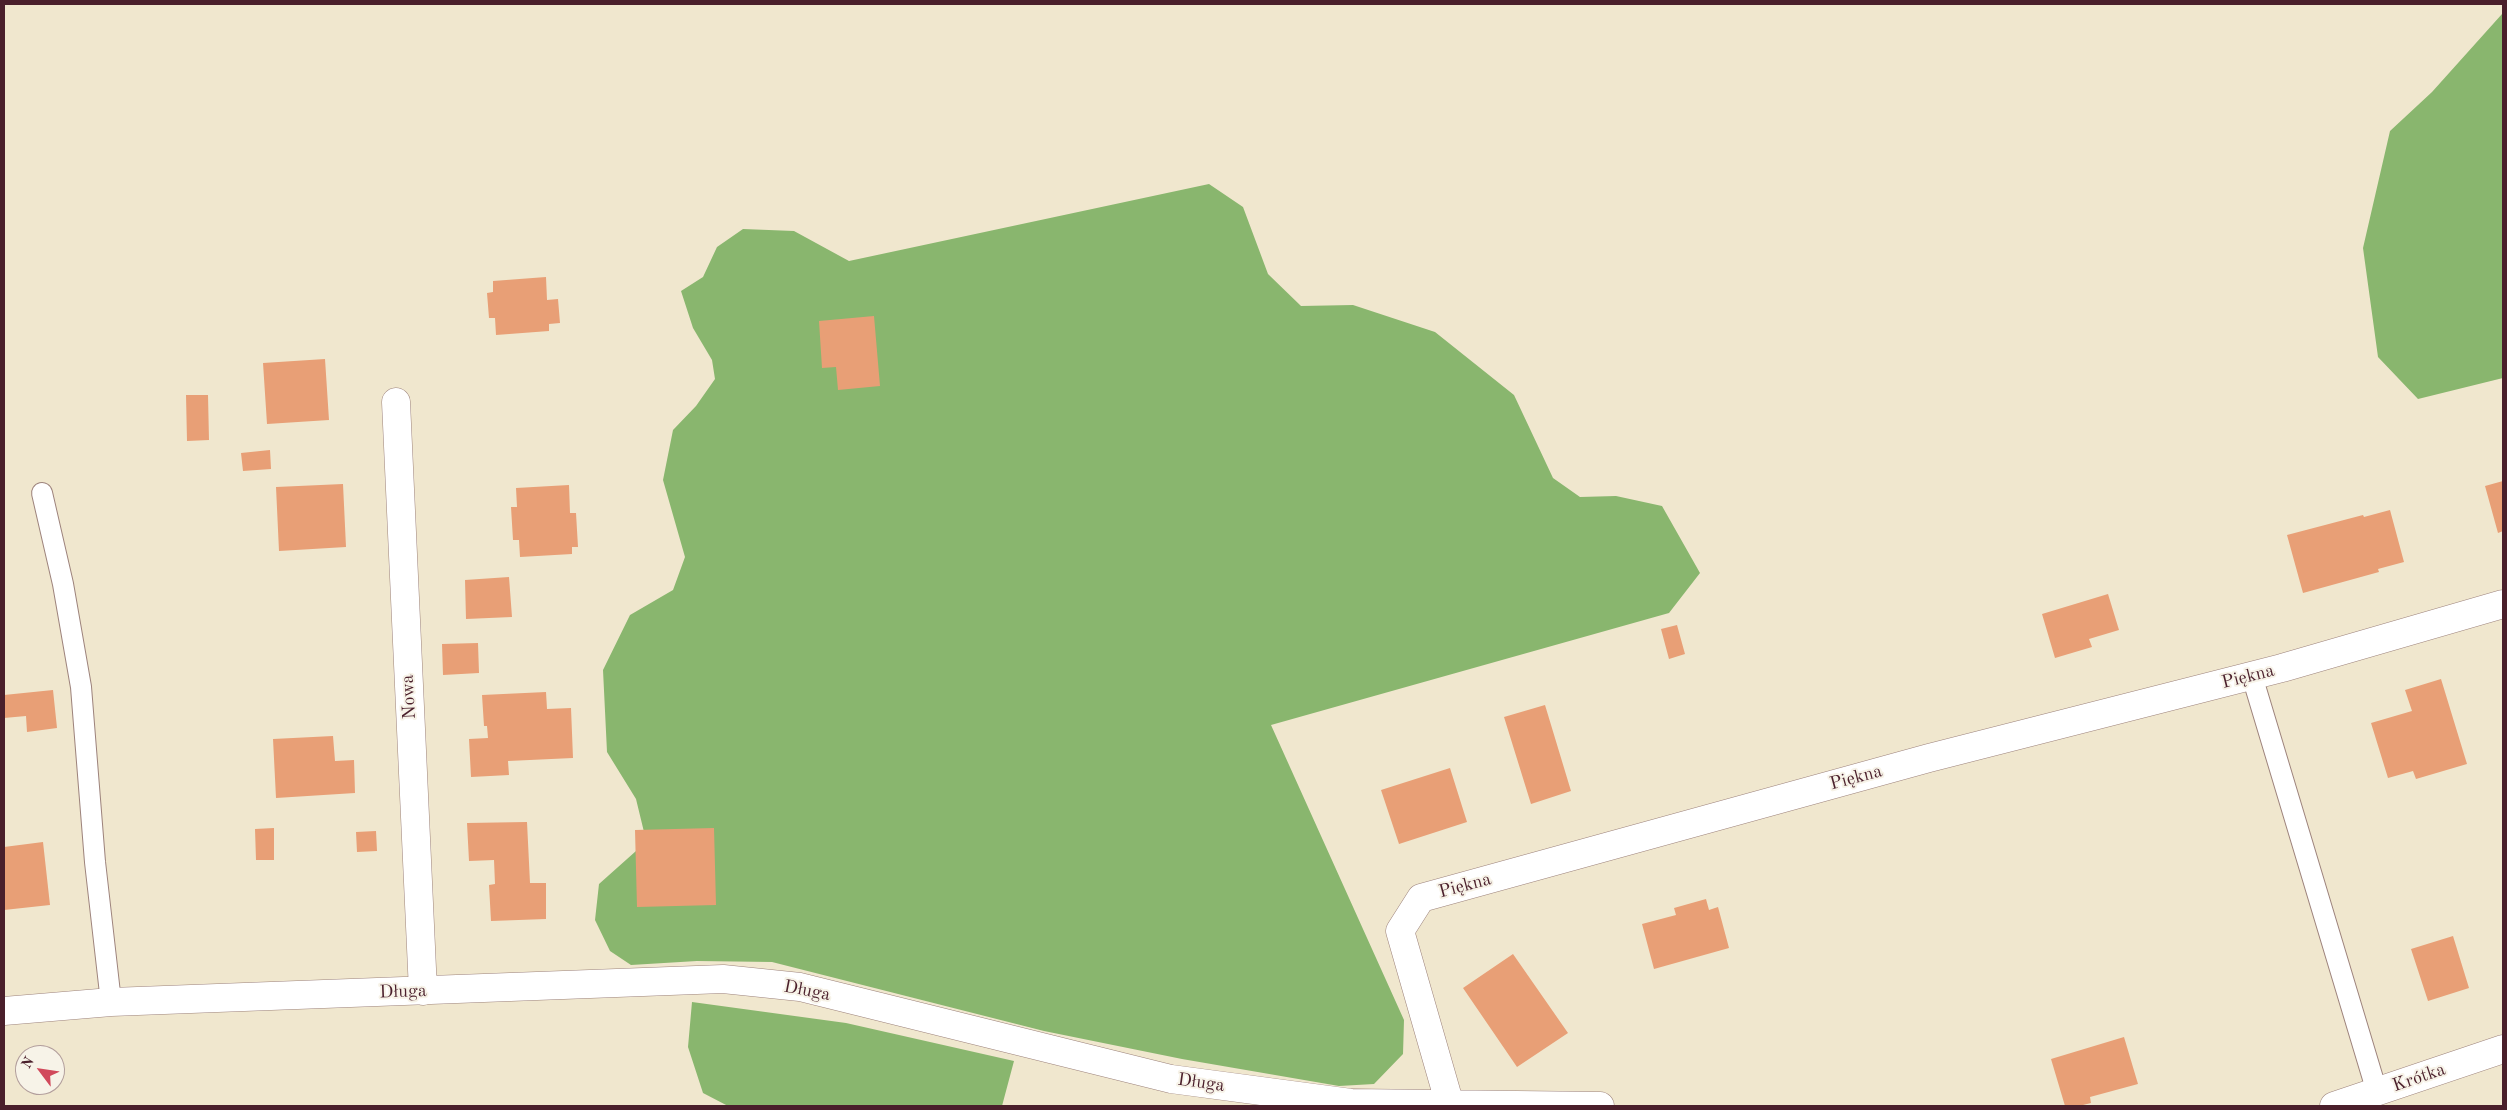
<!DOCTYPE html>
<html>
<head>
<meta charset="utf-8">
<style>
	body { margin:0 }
	#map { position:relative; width:2507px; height:1110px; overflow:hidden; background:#f0e7ce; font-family:"Old Standard TT",serif }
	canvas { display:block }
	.frame { position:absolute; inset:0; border:5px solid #4a1f2b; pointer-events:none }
	.north { position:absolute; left:15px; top:1045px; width:50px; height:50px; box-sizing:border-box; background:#f7f3e8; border:1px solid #b29e9c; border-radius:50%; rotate:301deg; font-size:14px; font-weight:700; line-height:20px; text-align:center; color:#4a1f2b }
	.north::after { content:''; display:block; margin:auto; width:18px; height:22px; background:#d1495b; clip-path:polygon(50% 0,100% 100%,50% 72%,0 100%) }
</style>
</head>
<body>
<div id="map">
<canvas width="2507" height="1110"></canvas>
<div class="frame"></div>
<div class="north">N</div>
</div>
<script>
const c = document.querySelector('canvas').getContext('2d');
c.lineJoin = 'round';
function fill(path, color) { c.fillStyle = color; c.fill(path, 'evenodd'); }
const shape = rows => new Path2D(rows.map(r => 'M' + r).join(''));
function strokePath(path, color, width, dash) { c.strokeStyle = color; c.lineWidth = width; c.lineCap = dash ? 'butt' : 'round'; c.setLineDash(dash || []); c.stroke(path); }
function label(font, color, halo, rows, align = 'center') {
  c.font = font + ' "Old Standard TT",serif'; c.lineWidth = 4; c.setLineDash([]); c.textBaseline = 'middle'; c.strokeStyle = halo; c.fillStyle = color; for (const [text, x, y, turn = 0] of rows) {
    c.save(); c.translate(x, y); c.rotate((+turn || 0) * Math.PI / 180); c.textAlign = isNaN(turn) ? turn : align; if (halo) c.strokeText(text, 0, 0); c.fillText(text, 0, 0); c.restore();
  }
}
fill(shape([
	[2502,14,2503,378,2418,399,2378,357,2363,248,2390,131,2432,92],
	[1209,184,1243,207,1268,274,1301,306,1353,305,1435,332,1514,395,1553,478,1580,497,1616,496,1662,506,1700,573,1669,613,1271,725,1404,1020,1403,1054,1374,1084,1339,1086,1182,1059,1044,1031,772,962,697,961,631,965,610,951,595,920,599,884,636,851,644,832,636,799,607,752,603,670,630,615,673,590,685,557,663,480,673,430,696,406,715,379,712,360,693,328,681,291,703,277,717,247,743,229,794,231,849,261],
	[692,1002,846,1023,1014,1061,1002,1106,728,1106,703,1093,688,1047]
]), '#89b66e');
fill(shape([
	[546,277,547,300,558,299,560,323,549,324,549,331,496,335,495,318,489,318,487,293,493,292,493,281],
	[874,316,880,386,838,390,836,367,822,368,819,321],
	[325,359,329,420,267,424,263,363],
	[186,395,208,395,209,440,187,441],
	[270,450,271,469,243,471,241,453],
	[2503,481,2503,531,2498,533,2485,486],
	[343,484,346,547,279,551,276,487],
	[569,485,570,513,576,513,578,547,572,547,572,554,520,557,519,540,513,540,511,507,517,507,516,488],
	[2390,510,2404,562,2378,569,2379,572,2303,593,2287,535,2363,515,2364,517],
	[509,577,512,617,466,619,465,580],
	[2108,594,2119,630,2089,639,2092,647,2055,658,2042,614],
	[1677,625,1685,654,1669,659,1661,629],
	[478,643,479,673,443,675,442,644],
	[2441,679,2467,764,2416,779,2413,771,2388,778,2371,723,2412,711,2405,690],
	[53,690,57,728,27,732,26,716,4,718,4,695],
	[546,692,547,709,571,708,573,758,508,761,509,775,471,777,469,739,488,738,487,726,484,726,482,695],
	[1545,705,1571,791,1531,804,1504,717],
	[333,736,335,761,354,760,355,793,276,798,273,739],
	[1450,768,1467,822,1399,844,1381,790],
	[527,822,530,883,546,883,546,919,491,921,489,885,495,884,494,860,469,861,467,823],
	[274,828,274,860,256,860,255,829],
	[714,828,716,905,637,907,635,830],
	[376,831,377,851,357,852,356,832],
	[43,842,50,905,4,910,4,847],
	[1706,899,1709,910,1718,907,1729,948,1654,969,1642,924,1676,915,1674,908],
	[2453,936,2469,988,2428,1001,2411,949],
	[1513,954,1568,1033,1517,1067,1463,988],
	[2124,1037,2138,1084,2090,1097,2091,1103,2079,1106,2065,1106,2051,1059]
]), '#e89f76');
const service = shape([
	[42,493,63,584,81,687,95,862,111,1002],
	[2252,676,2377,1092]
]);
const minor = shape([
	[396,402,423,991],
	[4,1011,111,1002,723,979,800,987,1171,1079,1351,1103,1600,1106],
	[1450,1105,1400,931,1421,898,1929,758,2282,668,2503,604],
	[2334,1106,2503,1049]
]);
strokePath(service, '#9d837c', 22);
strokePath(minor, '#9d837c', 29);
strokePath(service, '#fff', 20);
strokePath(minor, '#fff', 28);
label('18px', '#4a1f2b', '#f7f3e8', [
	["Piękna",2248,677,-14],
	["Nowa",409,697,-93],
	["Piękna",1856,778,-15],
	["Piękna",1465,886,-15],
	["Długa",807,991,11],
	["Długa",403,992,-2],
	["Krótka",2419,1078,-19],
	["Długa",1201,1083,8]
]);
</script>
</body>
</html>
